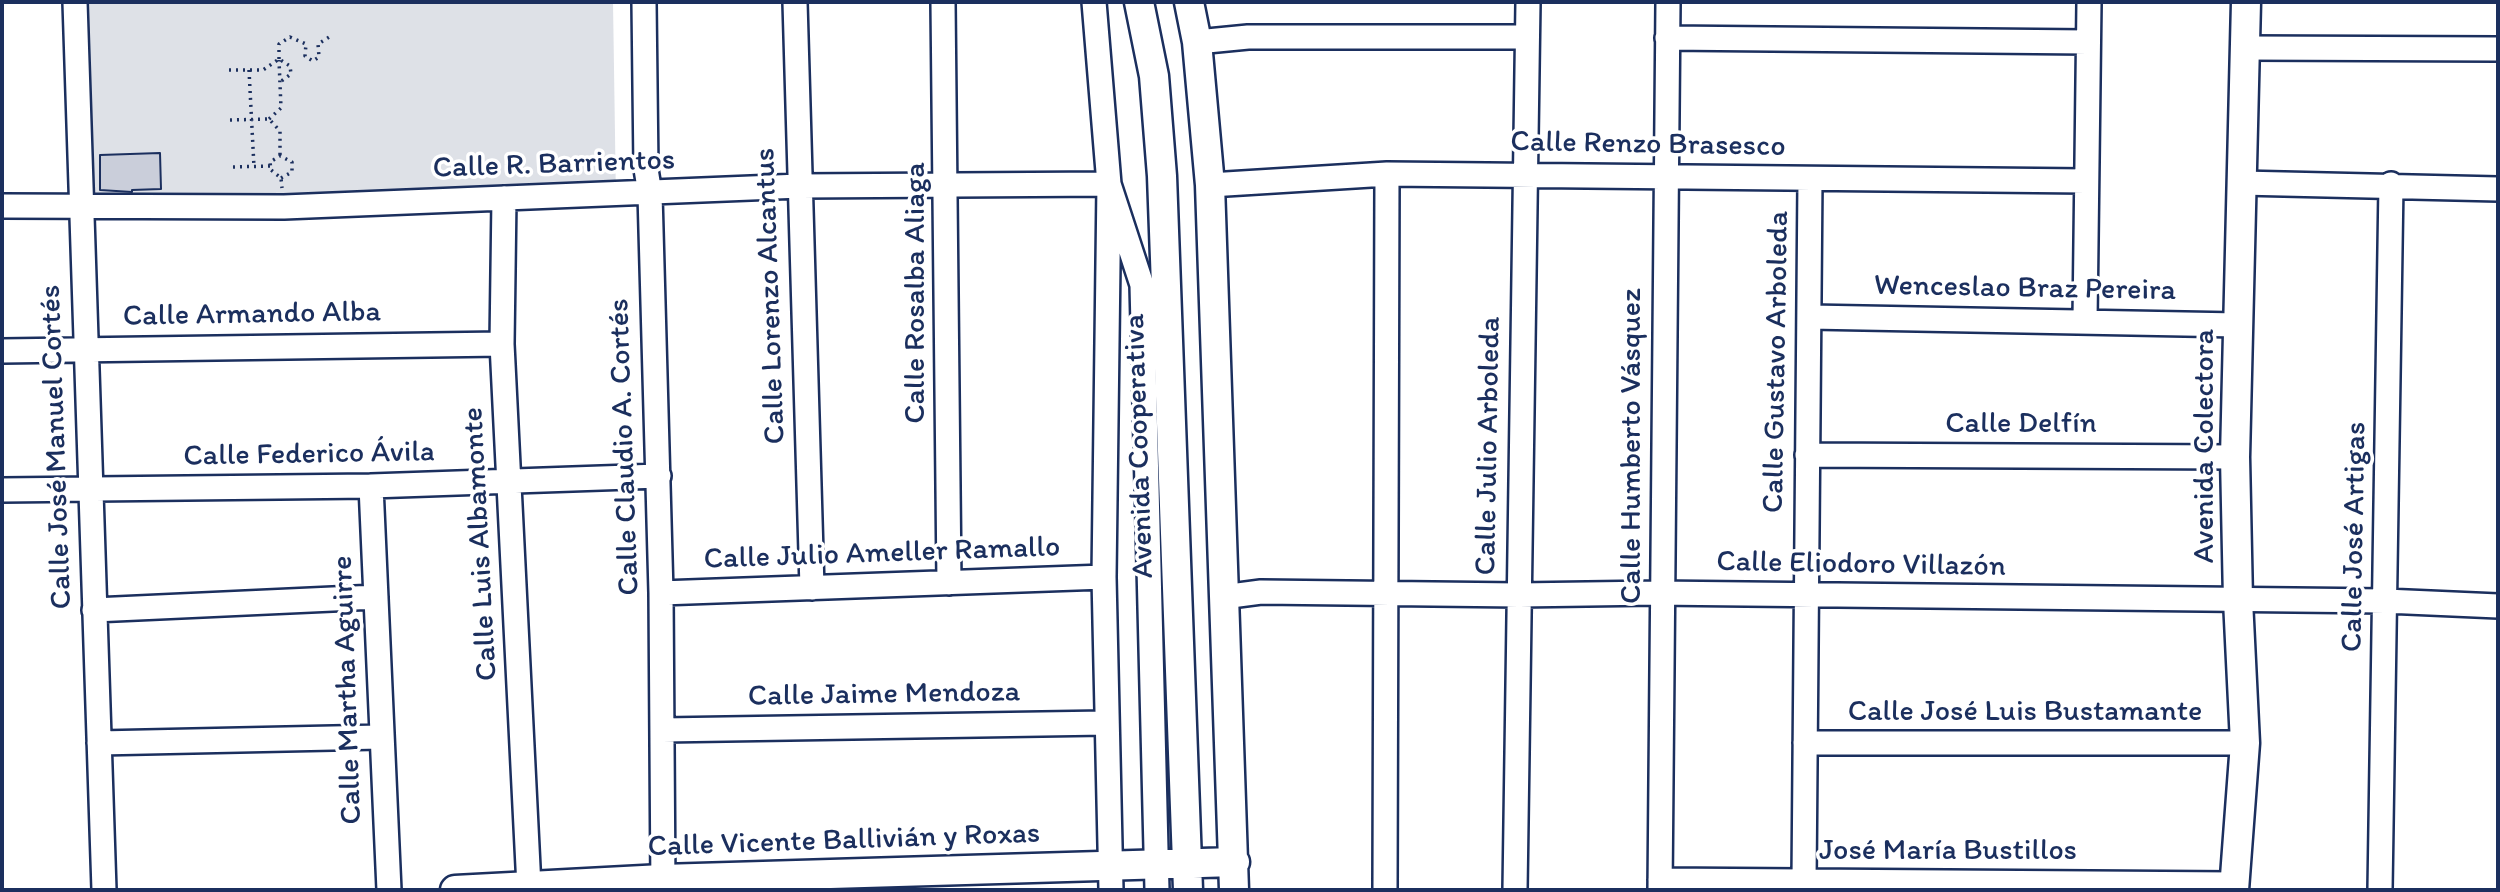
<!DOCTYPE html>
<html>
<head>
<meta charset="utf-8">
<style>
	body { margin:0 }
	#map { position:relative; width:2500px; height:892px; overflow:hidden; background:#fff; font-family:Itim,sans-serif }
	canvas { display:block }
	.frame { position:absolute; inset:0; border:4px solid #1b2f5e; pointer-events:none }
</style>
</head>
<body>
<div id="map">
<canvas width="2500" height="892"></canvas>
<div class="frame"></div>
</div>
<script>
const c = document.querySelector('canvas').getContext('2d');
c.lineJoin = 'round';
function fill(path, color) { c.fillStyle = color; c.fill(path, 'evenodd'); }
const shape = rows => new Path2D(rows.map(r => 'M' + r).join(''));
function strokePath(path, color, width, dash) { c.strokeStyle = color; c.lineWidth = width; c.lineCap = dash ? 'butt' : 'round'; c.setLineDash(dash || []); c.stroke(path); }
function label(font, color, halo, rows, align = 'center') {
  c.font = font + ' Itim,sans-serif'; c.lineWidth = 7; c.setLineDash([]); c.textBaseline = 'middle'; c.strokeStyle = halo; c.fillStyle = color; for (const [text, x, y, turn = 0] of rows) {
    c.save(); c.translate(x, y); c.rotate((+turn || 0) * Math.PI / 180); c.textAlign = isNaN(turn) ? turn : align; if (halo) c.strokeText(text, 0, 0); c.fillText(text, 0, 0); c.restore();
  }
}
fill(shape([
	[73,2,613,2,616,201,81,218]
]), '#dee1e7');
const building = shape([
	[160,153,161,189,132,190,132,192,100,190,100,155,160,153]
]);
fill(building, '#caceda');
strokePath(building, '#1b2f5e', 2);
const minor = shape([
	[75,2,104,890],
	[644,2,646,169,650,194,661,593,663,890],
	[795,2,812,588],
	[943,2,949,583],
	[1094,2,1109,184,1104,577,1111,890],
	[1667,38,2088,42],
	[1197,42,1248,37,1526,37],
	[2246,48,2498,49],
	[2241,183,2498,189],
	[1210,185,1387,174,2086,181],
	[504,198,502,344,529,887],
	[2,206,284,207,800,186,1109,184,1142,285,1157,890],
	[1810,317,2238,325],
	[2085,320,2089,2],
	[2,351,502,344],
	[1807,455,2235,457],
	[371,486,389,890],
	[2,490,371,486,659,476],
	[661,593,1104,577],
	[1223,597,1261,592,1519,595,1655,593,2385,601,2498,606],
	[94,610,376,597],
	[663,730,1105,723],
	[99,743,380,737],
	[1805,743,2245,743],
	[1660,880,2234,884],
	[1804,881,1810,179],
	[1385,890,1387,174],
	[1515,890,1528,2],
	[1660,890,1668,2],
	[2380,890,2391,184]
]);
const tertiary = shape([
	[1139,2,1154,76,1162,176,1188,890],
	[1189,2,1197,42,1210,185,1234,890],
	[455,890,662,879,1235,862],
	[2234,890,2245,743,2238,600,2235,457,2246,2]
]);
strokePath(minor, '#1b2f5e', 28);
strokePath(tertiary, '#1b2f5e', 33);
strokePath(shape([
	[279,59,279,44,290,37,306,44,305,56,313,61,319,57,318,44,331,36],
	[229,70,263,70,279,59,290,66,291,74,280,82],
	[249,70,254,167],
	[269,119,281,108,279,60],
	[230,120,269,119,280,131,280,156],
	[233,167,270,166],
	[281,178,292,172,292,162,280,156,270,162,271,170,281,178,282,188]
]), '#1b2f5e', 3.5, [2, 5]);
strokePath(minor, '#fff', 23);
strokePath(tertiary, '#fff', 28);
label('30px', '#1b2f5e', '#fff', [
	["Calle Renzo Brasesco",1648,145,1],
	["Calle R. Barrientos",554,165,-2],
	["Wenceslao Braz Pereira",2025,289,1],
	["Calle Rosalba Aliaga",916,293,-90],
	["Calle Lorenzo Alcantus",771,296,-92],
	["Calle Armando Alba",252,315,-1],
	["Calle Gustavo Arboleda",1777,362,-89],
	["Calle Delfín",2021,424],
	["Avenida Cooperativa",1140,446,-92],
	["Calle Julio Arboleda",1489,446,-89],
	["Calle Humberto Vásquez",1632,446,-90],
	["Avenida Colectora",2205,446,-90],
	["Calle José Manuel Cortés",57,447,-92],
	["Calle Claudio A. Cortés",625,447,-92],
	["Calle Federico Ávila",309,455,-1],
	["Calle José Artigas",2355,537,-89],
	["Calle Luis Albamonte",481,544,-93],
	["Calle Julio Ameller Ramallo",882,554,-2],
	["Calle Eliodoro Villazón",1861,565,1],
	["Calle Martha Aguirre",348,690,-92],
	["Calle Jaime Mendoza",884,695,-1],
	["Calle José Luis Bustamante",2025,712],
	["Calle Vicente Ballivián y Roxas",844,841,-2],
	["José María Bustillos",1948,851]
]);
</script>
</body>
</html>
